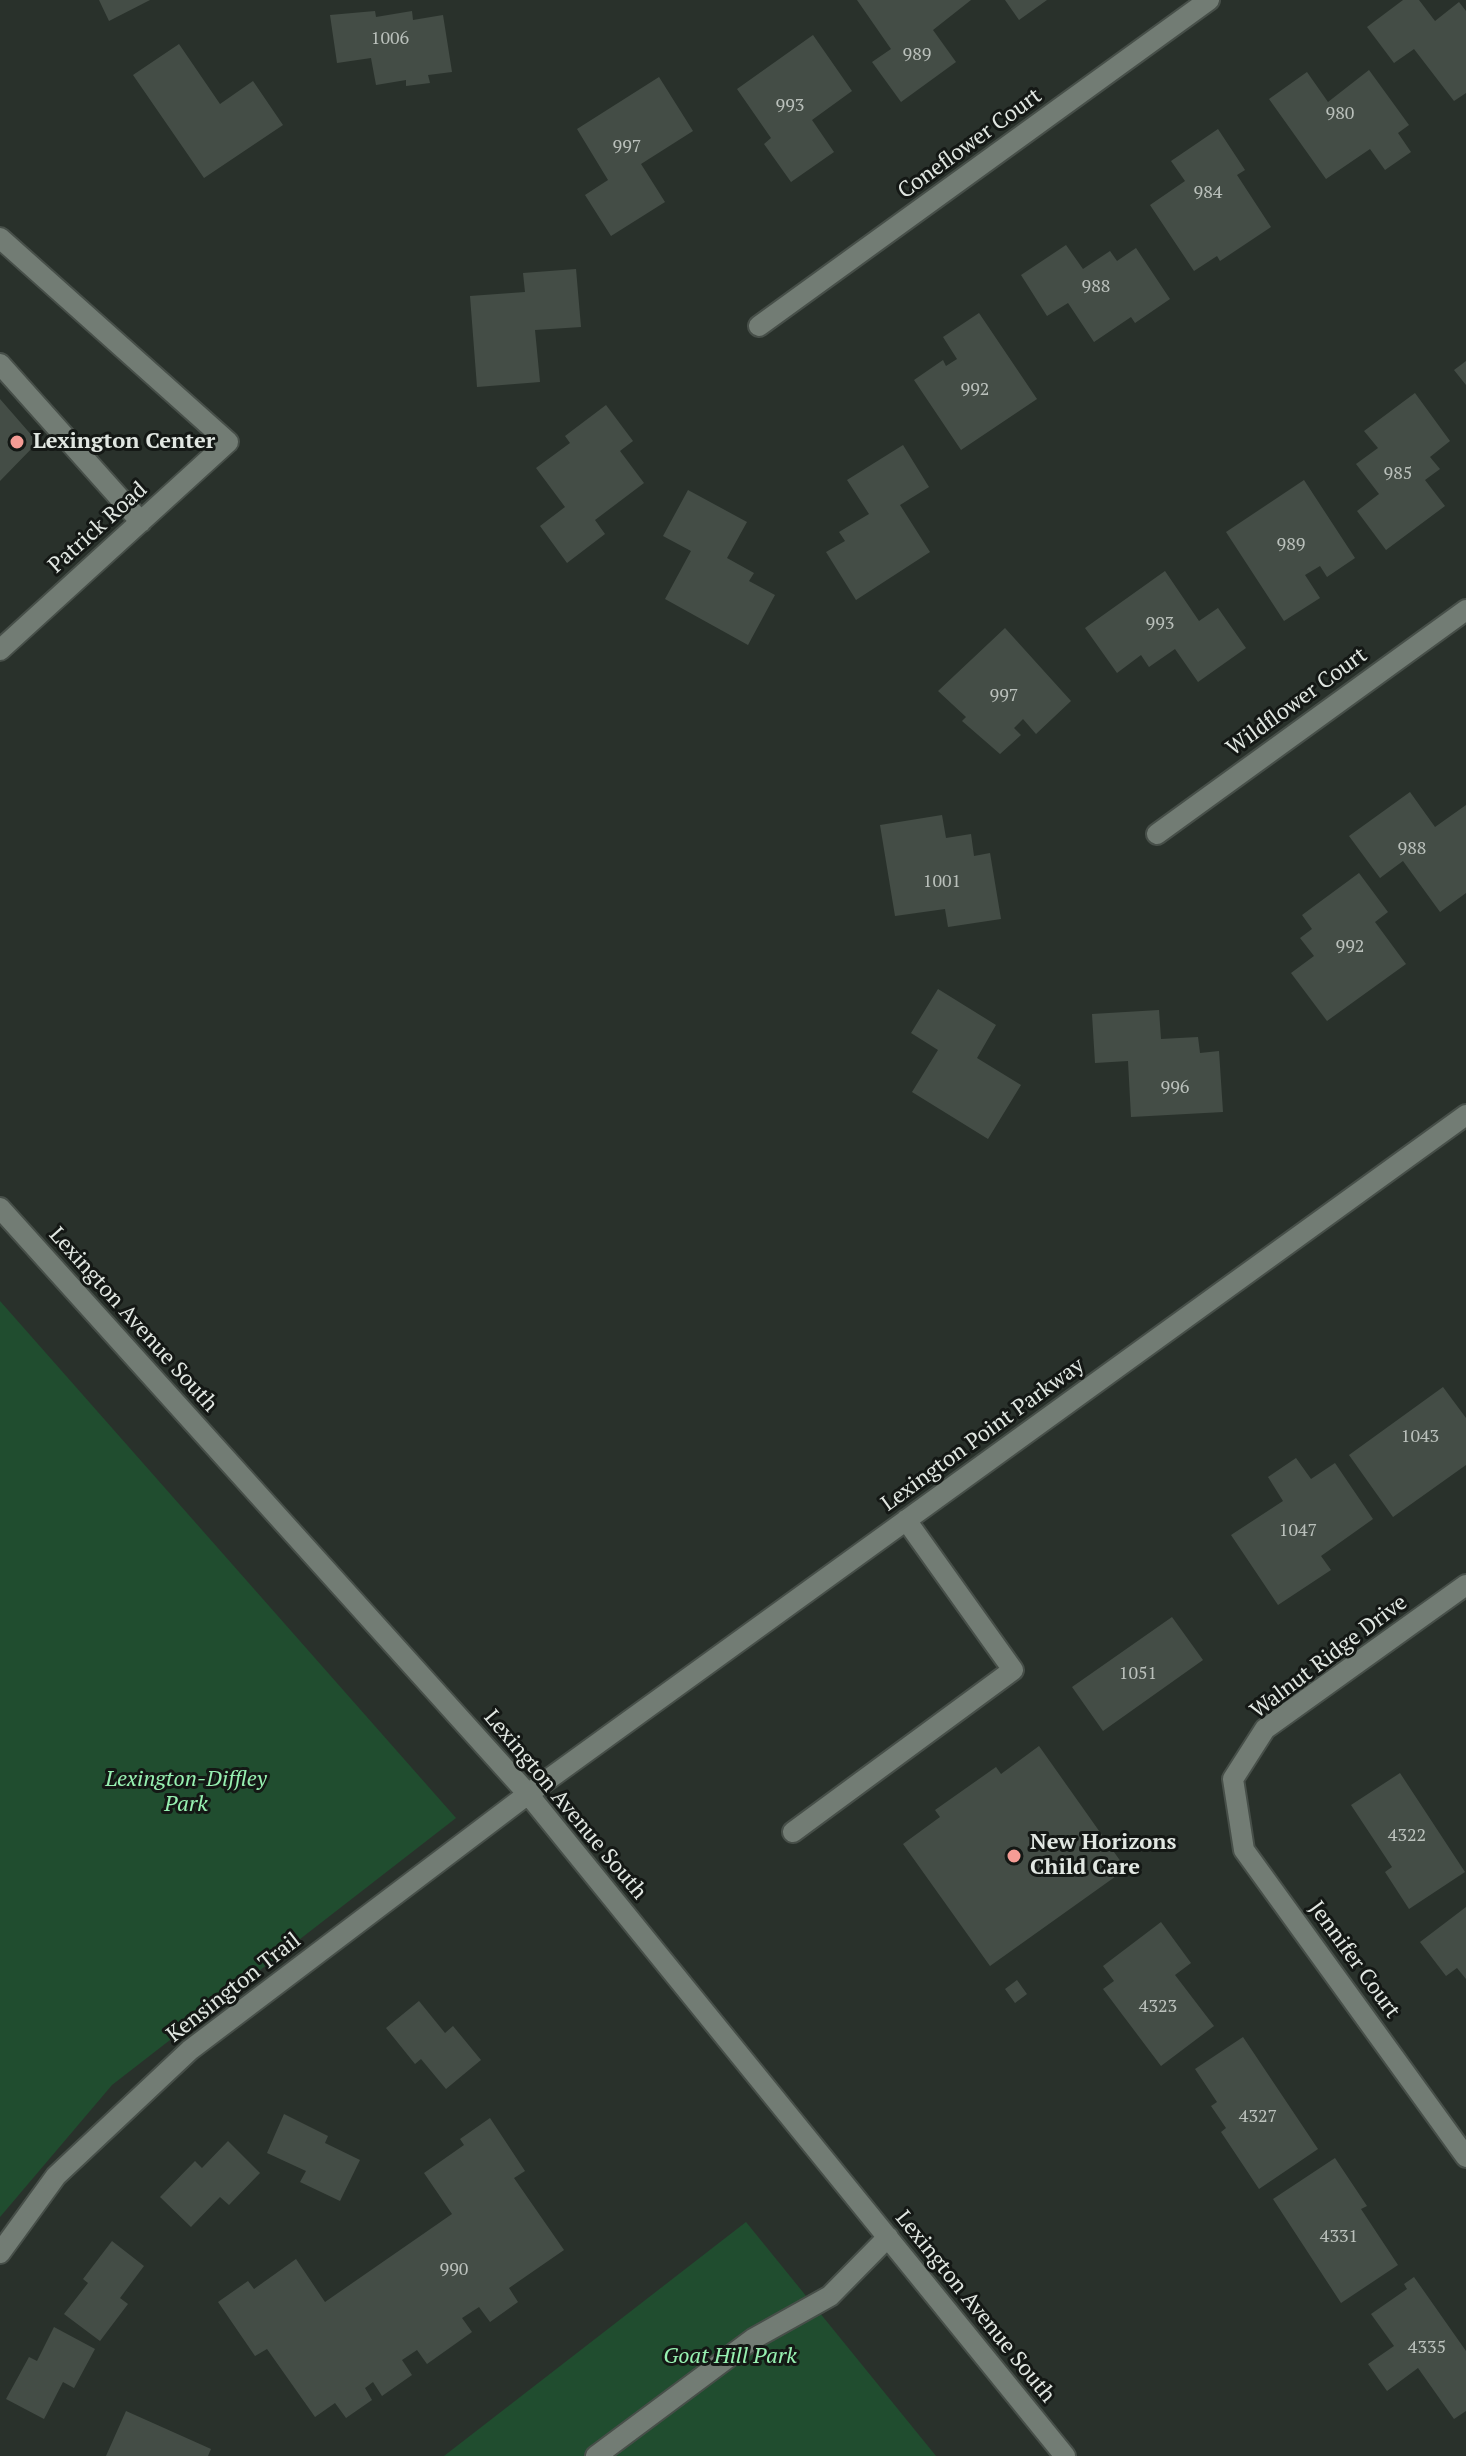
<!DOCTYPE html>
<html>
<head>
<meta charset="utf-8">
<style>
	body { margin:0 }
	canvas { display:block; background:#29312b }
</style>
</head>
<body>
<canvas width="1466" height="2456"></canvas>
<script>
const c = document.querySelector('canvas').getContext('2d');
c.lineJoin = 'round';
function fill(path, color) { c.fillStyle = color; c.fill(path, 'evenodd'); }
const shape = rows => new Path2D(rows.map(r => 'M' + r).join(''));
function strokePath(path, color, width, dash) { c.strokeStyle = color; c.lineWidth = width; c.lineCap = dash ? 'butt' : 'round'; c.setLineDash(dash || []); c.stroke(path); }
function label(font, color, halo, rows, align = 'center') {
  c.font = font + ' "PT Serif",serif'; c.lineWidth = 6; c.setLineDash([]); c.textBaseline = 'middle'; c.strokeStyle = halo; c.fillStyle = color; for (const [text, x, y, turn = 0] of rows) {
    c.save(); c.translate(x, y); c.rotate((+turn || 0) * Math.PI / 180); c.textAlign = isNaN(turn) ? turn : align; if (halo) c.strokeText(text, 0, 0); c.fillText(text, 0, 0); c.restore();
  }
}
fill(shape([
	[0,1301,456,1818,112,2085,0,2217],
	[746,2222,936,2456,444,2456]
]), '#204d2f');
fill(shape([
	[99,0,150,0,109,21],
	[857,0,971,0,933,30,956,62,901,102,872,62,891,49],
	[1005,0,1047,0,1019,20],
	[1403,0,1419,0,1435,21,1459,2,1466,11,1466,93,1454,101,1414,49,1394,63,1367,27],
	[375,11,376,17,412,11,413,20,443,15,452,72,428,75,430,83,406,86,406,80,376,85,371,58,337,63,330,15],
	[813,35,852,91,812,120,834,152,791,182,764,144,771,138,737,89],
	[179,44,220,104,253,81,283,125,204,178,133,75],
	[1369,70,1409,125,1398,133,1411,152,1385,170,1370,149,1326,179,1269,99,1307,72,1328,102],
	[659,77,693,131,641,164,665,202,611,236,585,195,608,180,577,129],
	[1218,129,1245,170,1237,175,1271,227,1220,261,1217,256,1194,271,1150,205,1185,181,1171,161],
	[1066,245,1083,269,1110,251,1117,261,1136,248,1170,299,1135,323,1131,317,1094,342,1068,303,1047,316,1021,275],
	[576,269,581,327,535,330,540,382,477,387,470,296,525,292,523,273],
	[979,313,1037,399,961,450,914,380,943,360,946,366,957,359,943,337],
	[1466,361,1466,385,1454,370],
	[1415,393,1450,441,1430,457,1440,469,1425,480,1445,506,1386,550,1357,511,1379,494,1356,464,1378,448,1364,431],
	[0,399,34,438,35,445,0,481],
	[606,405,633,441,620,451,644,483,595,520,605,534,567,563,540,526,565,507,536,468,570,443,565,436],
	[903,445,929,487,900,505,930,552,856,600,826,552,845,541,839,532,869,514,847,480],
	[1304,480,1355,558,1327,577,1320,566,1305,575,1320,598,1284,621,1226,532],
	[688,490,747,522,727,558,754,573,749,581,775,595,748,645,665,599,691,551,663,536],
	[1165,571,1199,621,1218,608,1246,648,1198,682,1175,649,1149,667,1141,655,1117,673,1085,628],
	[1005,628,1071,701,1036,734,1023,719,1014,728,1021,735,1000,754,962,721,966,717,938,691],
	[1410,792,1435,827,1466,805,1466,893,1440,912,1403,861,1380,878,1349,836],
	[942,815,946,838,971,834,974,856,990,853,1001,919,948,927,945,909,895,916,880,825],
	[1359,873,1388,912,1375,922,1406,964,1327,1021,1291,973,1314,956,1300,938,1312,929,1302,915],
	[938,989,996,1025,977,1058,1021,1085,988,1139,912,1092,938,1050,911,1033],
	[1159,1010,1161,1039,1198,1037,1200,1053,1219,1051,1223,1112,1131,1117,1128,1061,1095,1063,1092,1014],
	[1443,1387,1466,1418,1466,1465,1393,1517,1349,1455],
	[1296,1458,1311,1479,1335,1463,1373,1519,1321,1556,1331,1570,1278,1605,1231,1535,1283,1501,1268,1477],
	[1172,1617,1203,1660,1103,1731,1072,1687],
	[1039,1746,1126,1869,990,1966,903,1844,940,1817,935,1810,996,1767,1001,1774],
	[1400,1773,1465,1872,1409,1909,1385,1872,1392,1867,1351,1805],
	[1466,1907,1466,1979,1457,1968,1446,1976,1420,1942],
	[1161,1922,1191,1963,1175,1975,1214,2026,1161,2066,1103,1989,1114,1981,1103,1966],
	[1017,1980,1027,1994,1015,2003,1005,1989],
	[419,2001,445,2033,453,2026,481,2060,446,2089,421,2059,415,2064,386,2028],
	[1243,2037,1318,2149,1259,2189,1221,2132,1226,2128,1211,2106,1217,2102,1195,2069],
	[284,2114,328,2136,325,2143,360,2160,340,2201,300,2182,306,2171,267,2153],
	[490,2118,525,2171,514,2178,564,2250,509,2288,518,2302,490,2322,479,2307,462,2318,472,2332,427,2364,417,2350,402,2360,412,2375,382,2396,373,2382,365,2388,372,2400,346,2418,335,2403,315,2417,267,2349,255,2356,218,2302,248,2281,254,2289,296,2259,325,2302,452,2214,424,2173,464,2145,460,2139],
	[228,2141,260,2173,229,2205,220,2197,191,2227,160,2197,195,2161,202,2168],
	[1335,2158,1367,2206,1361,2209,1398,2265,1341,2303,1273,2199],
	[112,2241,144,2266,120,2298,128,2304,100,2341,64,2314,88,2283,83,2279],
	[1414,2277,1466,2351,1466,2411,1454,2419,1418,2368,1387,2391,1368,2364,1394,2346,1371,2314,1407,2289,1404,2284],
	[54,2327,95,2349,74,2388,63,2382,44,2419,6,2399,29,2357,37,2361],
	[126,2411,211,2449,208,2456,106,2456]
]), '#444d46');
const minor = shape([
	[0,238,228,442,0,650],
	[759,326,1209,0],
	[0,364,141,522],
	[1157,834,1466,610],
	[0,1208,528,1794,1065,2456],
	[1466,1585,1265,1729,1233,1779,1244,1850,1466,2157],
	[793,1832,1013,1670,906,1520],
	[0,2253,56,2176,190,2050,528,1794,1466,1115],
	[596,2456,753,2339,830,2296,888,2237]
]);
strokePath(minor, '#474f49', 24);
strokePath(minor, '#727c74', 20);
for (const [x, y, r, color] of [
	[17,442,8,"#f59c95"],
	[1014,1856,8,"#f59c95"]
]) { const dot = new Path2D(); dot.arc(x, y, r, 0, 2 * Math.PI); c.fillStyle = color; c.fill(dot); strokePath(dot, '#141815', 3); }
label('18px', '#bac0bb', null, [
	["1006",390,39],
	["989",917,55],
	["993",790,106],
	["980",1340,114],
	["997",627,147],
	["984",1208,193],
	["988",1096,287],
	["992",975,390],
	["985",1398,474],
	["989",1291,545],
	["993",1160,624],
	["997",1004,696],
	["988",1412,849],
	["1001",942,882],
	["992",1350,947],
	["996",1175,1088],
	["1043",1420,1437],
	["1047",1298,1531],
	["1051",1138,1674],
	["4322",1407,1836],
	["4323",1158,2007],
	["4327",1258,2117],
	["4331",1339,2237],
	["990",454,2270],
	["4335",1427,2348]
]);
label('22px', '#e1e7e2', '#141815', [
	["Coneflower Court",970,144,-36],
	["Patrick Road",98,528,-42],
	["Wildflower Court",1297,702,-36],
	["Lexington Avenue South",133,1320,48],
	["Lexington Point Parkway",983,1435,-36],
	["Walnut Ridge Drive",1329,1657,-37],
	["Lexington Avenue South",565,1805,50],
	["Jennifer Court",1354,1960,54],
	["Kensington Trail",234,1988,-38],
	["Lexington Avenue South",975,2307,51]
]);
label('bold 22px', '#e1e7e2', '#141815', [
	["Lexington Center",33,442],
	["New Horizons",1030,1843],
	["Child Care",1030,1868]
], 'left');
label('italic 22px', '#97f1b1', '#141815', [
	["Lexington-Diffley",186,1780],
	["Park",186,1805],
	["Goat Hill Park",730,2357]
]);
</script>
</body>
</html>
